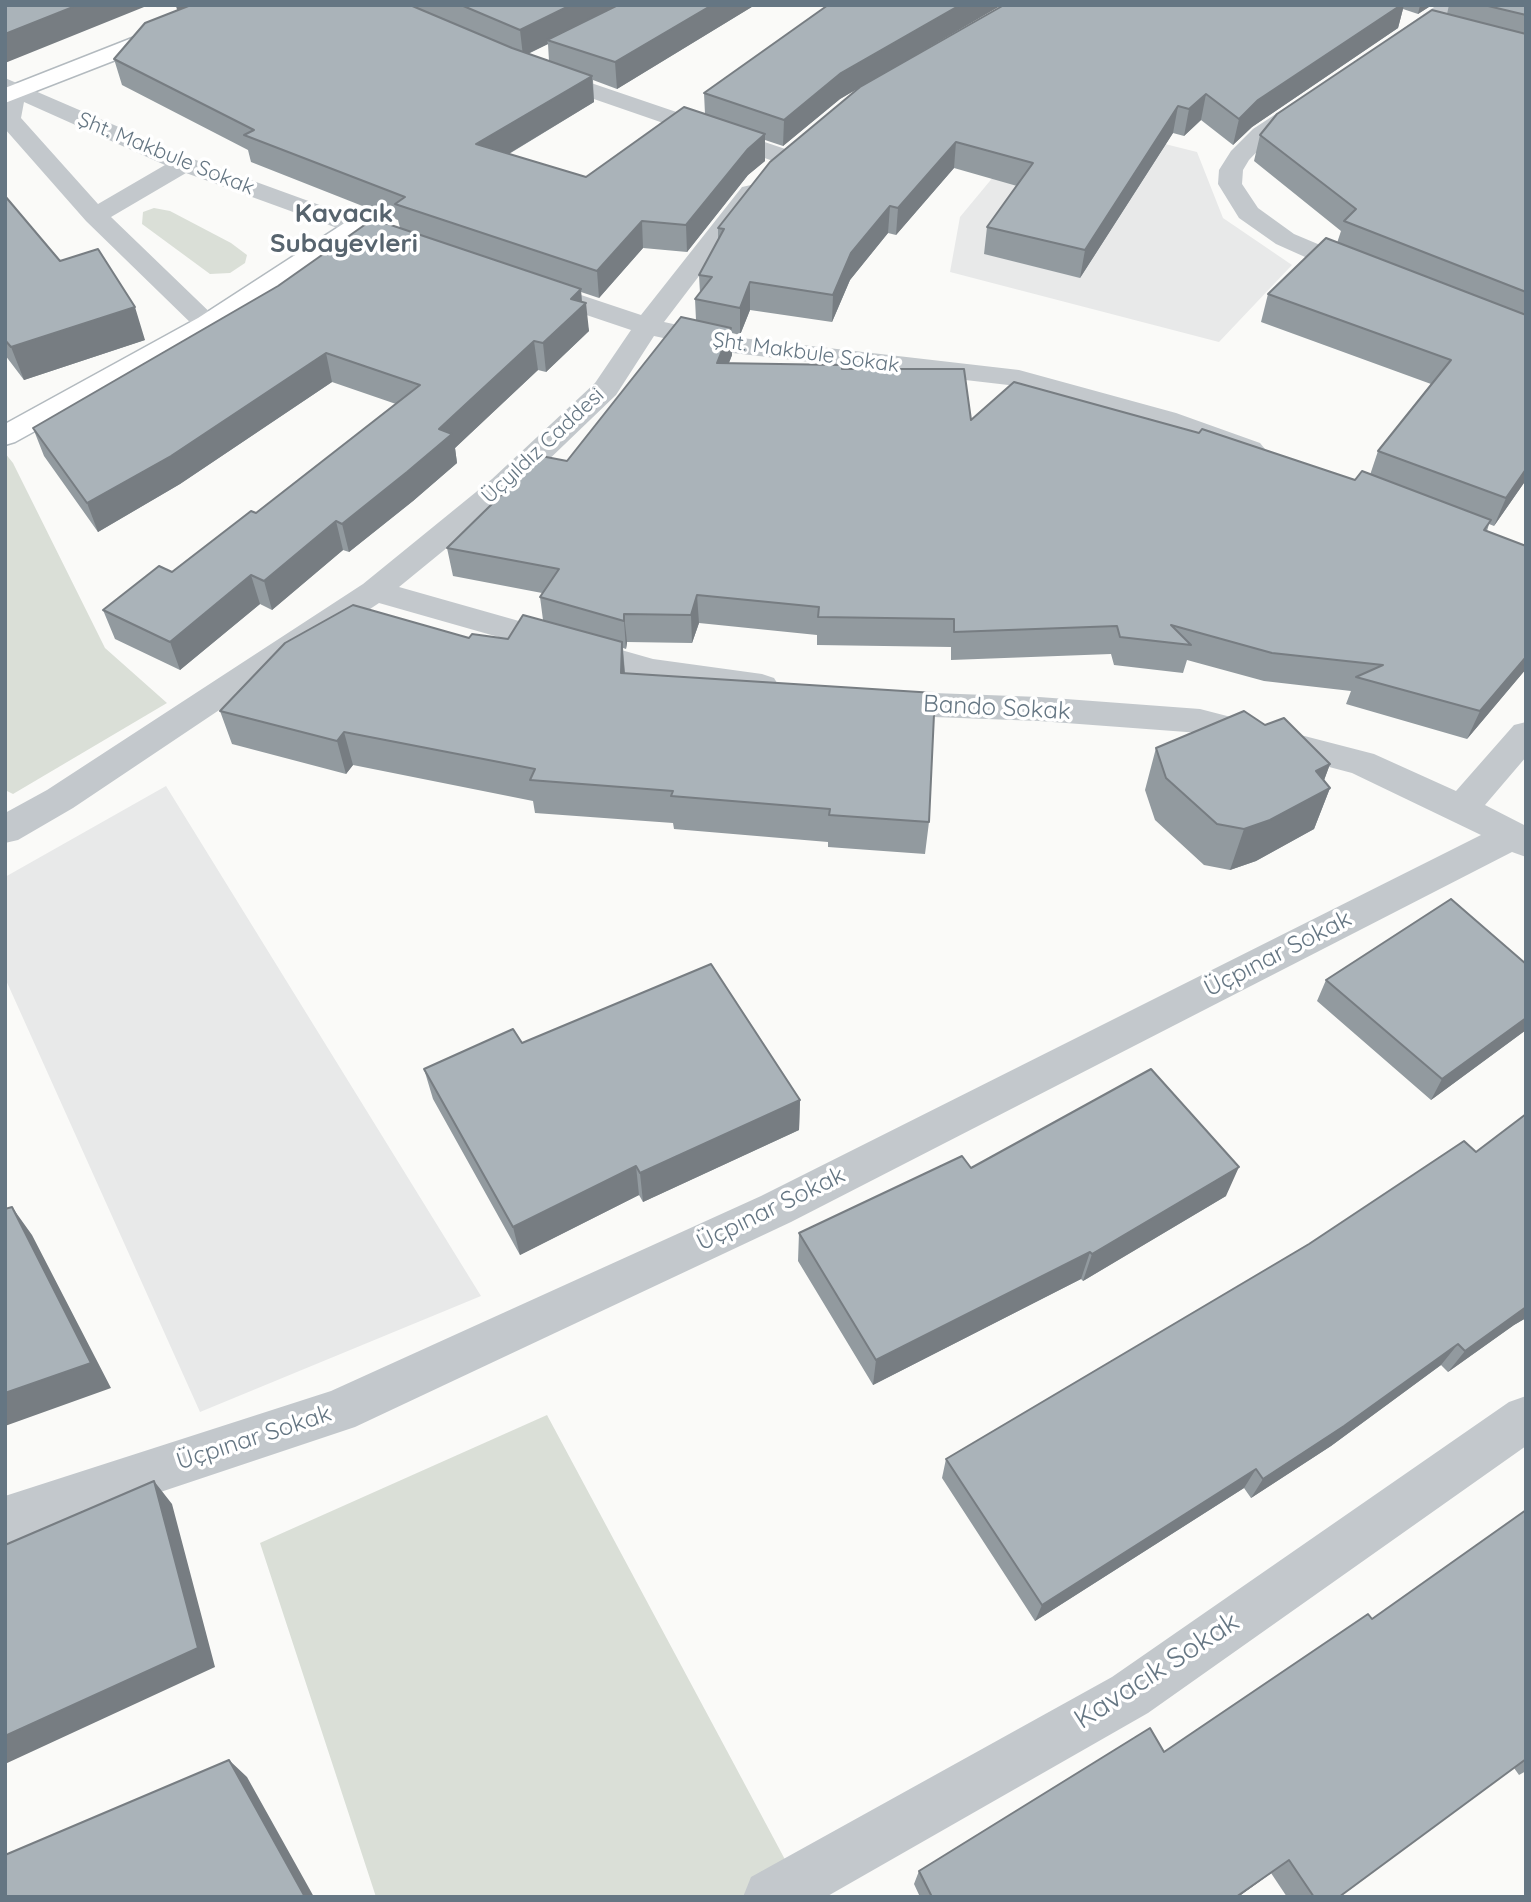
<!DOCTYPE html>
<html>
<head>
<meta charset="utf-8">
<style>
	body { margin:0 }
	#map { position:relative; width:1531px; height:1902px; overflow:hidden; background:#fafaf8; font-family:Quicksand,sans-serif }
	canvas { display:block }
	.frame { position:absolute; inset:0; border:7px solid #657683; pointer-events:none }
</style>
</head>
<body>
<div id="map">
<canvas width="1531" height="1902"></canvas>
<div class="frame"></div>
</div>
<script>
const c = document.querySelector('canvas').getContext('2d');
c.lineJoin = 'round';
function fill(path, color) { c.fillStyle = color; c.fill(path, 'evenodd'); }
const shape = rows => new Path2D(rows.map(r => 'M' + r).join(''));
function strokePath(path, color, width, dash) { c.strokeStyle = color; c.lineWidth = width; c.lineCap = dash ? 'butt' : 'round'; c.setLineDash(dash || []); c.stroke(path); }
function label(font, color, halo, rows, align = 'center') {
  c.font = font + ' Quicksand,sans-serif'; c.lineWidth = 7; c.setLineDash([]); c.textBaseline = 'middle'; c.strokeStyle = halo; c.fillStyle = color; for (const [text, x, y, turn = 0] of rows) {
    c.save(); c.translate(x, y); c.rotate((+turn || 0) * Math.PI / 180); c.textAlign = isNaN(turn) ? turn : align; if (halo) c.strokeText(text, 0, 0); c.fillText(text, 0, 0); c.restore();
  }
}
fill(shape([
	[1061,118,1197,152,1223,218,1292,265,1219,342,950,272,960,217,994,176],
	[166,786,481,1296,200,1412,5,978,5,877]
]), '#e8e9e9');
fill(shape([
	[154,208,170,211,231,243,247,255,245,263,230,273,210,274,142,224,143,212],
	[5,453,13,463,105,648,167,703,13,794,5,790],
	[547,1415,734,1764,805,1897,376,1897,260,1543]
]), '#dadfd7');
const secondary = shape([
	[216,5,247,5,244,10,5,103,5,88,216,5],
	[355,219,364,222,368,227,364,232,218,330,15,442,5,445,5,424,198,318,346,222,355,219]
]);
strokePath(secondary, '#b3babf', 3);
fill(shape([
	[1437,5,1462,5,1407,47,1391,47,1388,42,1391,37,1437,5],
	[544,67,797,153,800,158,797,163,788,165,779,163,536,79,533,74,536,69,544,67],
	[5,78,193,159,402,235,406,240,402,245,393,248,384,245,186,173,111,217,222,324,218,330,208,332,198,330,86,221,5,129,5,78],
	[24,102,165,165,98,204,21,118,24,102],
	[1302,100,1310,102,1314,107,1310,112,1269,139,1249,160,1243,170,1242,184,1258,208,1294,234,1370,266,1374,272,1370,278,1361,280,1352,278,1276,244,1239,218,1218,184,1219,170,1231,151,1253,129,1294,102,1302,100],
	[751,185,760,187,763,192,664,322,733,337,1019,370,1176,413,1260,443,1265,449,1260,455,1250,458,1240,455,1156,425,1017,386,733,353,654,336,616,395,514,493,399,587,653,659,762,674,774,678,779,686,774,694,762,698,653,681,379,603,73,808,18,840,5,843,5,813,47,790,363,584,492,479,595,383,631,330,527,295,523,289,527,283,536,281,545,283,641,315,742,187,751,185],
	[881,691,1039,697,1200,709,1374,754,1456,791,1514,725,1526,722,1526,757,1485,805,1526,826,1526,857,1512,852,791,1222,355,1427,5,1544,5,1496,331,1391,761,1196,1481,835,1352,773,1200,733,1039,721,881,715,869,711,864,703,869,695,881,691],
	[1526,1396,1526,1446,1148,1713,826,1897,743,1897,751,1877,1112,1677,1509,1402,1526,1396]
]), '#c3c8cc');
fill(secondary, '#fff');
fill(shape([
	[176,5,755,5,617,89,593,80,594,102,509,154,586,177,705,114,704,93,899,64,1004,5,1432,5,1418,14,1403,9,1398,28,1252,127,1233,145,1201,120,1184,136,1173,133,1080,278,984,254,987,227,1017,186,954,168,896,235,888,233,850,280,832,322,750,310,740,335,732,333,732,355,729,363,842,369,971,420,1355,480,1370,475,1378,451,1431,384,1261,322,1268,294,1337,243,1341,231,1254,161,1260,135,1447,14,1449,5,1526,5,1526,480,1494,526,1489,524,1487,531,1526,546,1526,669,1467,739,1346,704,1351,691,1264,681,1187,660,1183,673,1114,665,1111,654,951,660,951,647,817,645,817,635,699,623,692,643,627,642,626,649,623,648,625,673,929,822,925,854,828,847,828,842,674,829,673,823,535,813,533,801,353,765,346,774,232,744,220,711,469,638,508,639,543,620,540,597,542,593,453,576,447,548,567,461,696,320,695,299,700,293,699,275,718,239,718,228,858,88,840,99,783,146,765,140,765,161,748,175,687,252,643,248,599,298,581,292,582,302,589,331,546,372,538,370,455,448,457,463,413,501,349,552,343,550,272,610,260,604,180,670,115,639,103,610,172,572,256,513,396,404,332,382,180,484,98,532,44,456,33,428,400,228,398,220,251,162,248,150,122,85,114,59,177,10],
	[548,44,549,61,528,54],
	[5,196,60,261,145,340,24,380,5,355],
	[1156,748,1330,764,1324,780,1330,788,1314,829,1256,861,1230,870,1204,865,1155,820,1145,790],
	[1526,964,1526,1030,1431,1100,1317,1001,1326,980],
	[522,1043,800,1100,799,1130,643,1202,639,1195,520,1255,433,1099,424,1069],
	[1526,1114,1526,1318,1514,1325,1448,1372,1441,1365,1331,1446,1251,1498,1244,1488,1035,1621,942,1478,946,1459,1476,1152],
	[971,1168,1226,1196,1083,1281,1081,1279,873,1385,798,1261,799,1233],
	[1526,1510,1526,1771,1519,1775,1514,1768,1339,1897,1287,1897,1271,1873,1238,1897,920,1897,914,1884,919,1871,1164,1752,1372,1619]
]), '#929a9f');
fill(shape([
	[78,5,149,5,5,63,5,34],
	[176,5,209,5,179,17],
	[571,5,624,5,547,40,548,44,523,56,520,30],
	[712,5,755,5,617,89,615,62],
	[960,5,1002,5,840,99,783,146,784,120,841,73],
	[1401,5,1404,5,1398,28,1252,127,1233,145,1239,119,1258,100],
	[1420,5,1432,5,1418,14],
	[592,76,594,102,480,171,476,144],
	[1206,94,1201,120,1184,136,1189,109],
	[1178,106,1173,133,1080,278,1085,250],
	[765,134,765,161,748,175,687,252,686,225,748,149],
	[956,142,954,168,896,235,898,208],
	[890,206,888,233,850,280,832,322,833,295,851,253],
	[642,221,643,248,599,298,597,271],
	[750,282,750,310,740,335,740,308],
	[581,289,582,306,586,303,589,331,546,372,543,343,571,299],
	[135,307,145,340,24,380,11,347],
	[731,328,732,355,718,390,717,363],
	[534,341,538,370,455,448,457,463,413,501,349,552,342,524,439,429],
	[326,353,332,382,180,484,98,532,87,503],
	[1526,469,1526,480,1494,526,1506,498],
	[336,521,343,550,272,610,264,581],
	[251,575,260,604,180,670,170,642],
	[697,595,699,623,692,643,691,615],
	[624,614,627,642,626,649,624,621],
	[622,642,625,676,621,673],
	[1526,657,1526,669,1467,739,1480,711],
	[344,732,353,765,346,774,337,741],
	[1330,764,1319,794,1330,788,1314,829,1256,861,1230,870,1244,829,1316,771],
	[1526,1018,1526,1030,1431,1100,1442,1079],
	[800,1100,799,1130,643,1202,640,1173],
	[636,1166,639,1195,520,1255,513,1227],
	[1239,1167,1226,1196,1083,1281,1092,1254],
	[12,1207,32,1235,111,1388,5,1426,5,1393],
	[1090,1252,1081,1279,873,1385,876,1360],
	[1526,1307,1526,1318,1514,1325,1448,1372,1465,1351],
	[1458,1344,1441,1365,1331,1446,1251,1498,1263,1479],
	[1256,1469,1244,1488,1035,1621,1042,1605],
	[154,1481,172,1504,215,1667,5,1764,5,1736],
	[229,1760,247,1777,314,1897,305,1897],
	[1289,1860,1238,1897,1236,1897]
]), '#777d82');
const building = shape([
	[5,5,78,5,5,34,5,5],
	[191,5,410,5,512,48,592,76,476,144,586,177,684,107,765,134,748,149,686,225,642,221,597,271,395,204,405,197,244,135,254,130,114,59,145,23,191,5],
	[461,5,571,5,520,30,461,5],
	[618,5,712,5,615,62,547,40,618,5],
	[828,5,960,5,841,73,784,120,704,93,828,5],
	[1004,5,1401,5,1258,100,1239,119,1206,94,1189,109,1178,106,1085,250,987,227,1033,163,956,142,898,208,890,206,851,253,833,295,750,282,740,308,695,299,712,277,699,275,724,229,718,228,770,162,860,87,1004,5],
	[1484,5,1526,5,1526,15,1484,5],
	[1432,10,1526,34,1526,292,1344,221,1356,209,1260,135,1277,114,1432,10],
	[5,196,60,261,98,249,135,307,11,347,5,340,5,196],
	[373,219,581,289,571,299,586,303,543,343,534,341,439,429,452,434,407,472,342,524,336,521,264,581,251,575,170,642,103,610,159,566,172,572,251,511,256,513,420,385,326,353,171,456,87,503,33,428,278,286,373,219],
	[1326,238,1526,315,1526,469,1506,498,1378,451,1451,360,1268,294,1326,238],
	[681,317,731,328,717,363,842,365,842,369,964,369,971,420,1014,382,1199,433,1202,429,1355,480,1362,471,1491,520,1484,530,1526,546,1526,657,1480,711,1356,677,1383,665,1272,653,1171,625,1191,645,1120,637,1117,626,954,632,954,619,818,617,819,607,697,595,691,615,624,614,624,621,540,597,559,569,447,548,541,456,567,461,681,317],
	[353,605,469,638,472,634,508,639,523,615,622,642,621,673,935,693,929,822,829,815,830,809,671,796,673,791,530,780,535,769,344,732,337,741,220,711,285,643,353,605],
	[1244,711,1265,725,1284,718,1330,764,1316,771,1330,788,1270,820,1244,829,1217,824,1166,778,1156,748,1244,711],
	[1451,899,1526,964,1526,1018,1442,1079,1326,980,1451,899],
	[711,964,800,1100,640,1173,636,1166,513,1227,424,1069,513,1029,522,1043,711,964],
	[1151,1069,1239,1167,1092,1254,1090,1252,876,1360,799,1233,962,1156,971,1168,1151,1069],
	[1526,1114,1526,1307,1465,1351,1458,1344,1344,1426,1263,1479,1256,1469,1042,1605,946,1459,1309,1244,1464,1141,1476,1152,1526,1114],
	[12,1207,91,1363,5,1393,5,1209,12,1207],
	[154,1481,198,1648,5,1736,5,1545,154,1481],
	[1526,1510,1526,1759,1339,1897,1314,1897,1289,1860,1236,1897,932,1897,919,1871,1150,1728,1164,1752,1368,1614,1372,1619,1526,1510],
	[229,1760,305,1897,5,1897,5,1855,229,1760]
]);
fill(building, '#aab3b9');
strokePath(building, '#777d82', 2);
label('21px', '#657683', '#fff', [
	["Şht. Makbule Sokak",166,154,22],
	["Şht. Makbule Sokak",806,353,8],
	["Üçyıldız Caddesi",543,446,-43]
]);
label('24px', '#657683', '#fff', [
	["Bando Sokak",997,708,3],
	["Üçpınar Sokak",1278,954,-27],
	["Üçpınar Sokak",771,1209,-26],
	["Üçpınar Sokak",254,1438,-18]
]);
label('bold 26px', '#57646e', '#fff', [
	["Kavacık",344,214],
	["Subayevleri",344,244]
]);
label('28px', '#657683', '#fff', [
	["Kavacık Sokak",1157,1671,-33]
]);
</script>
</body>
</html>
